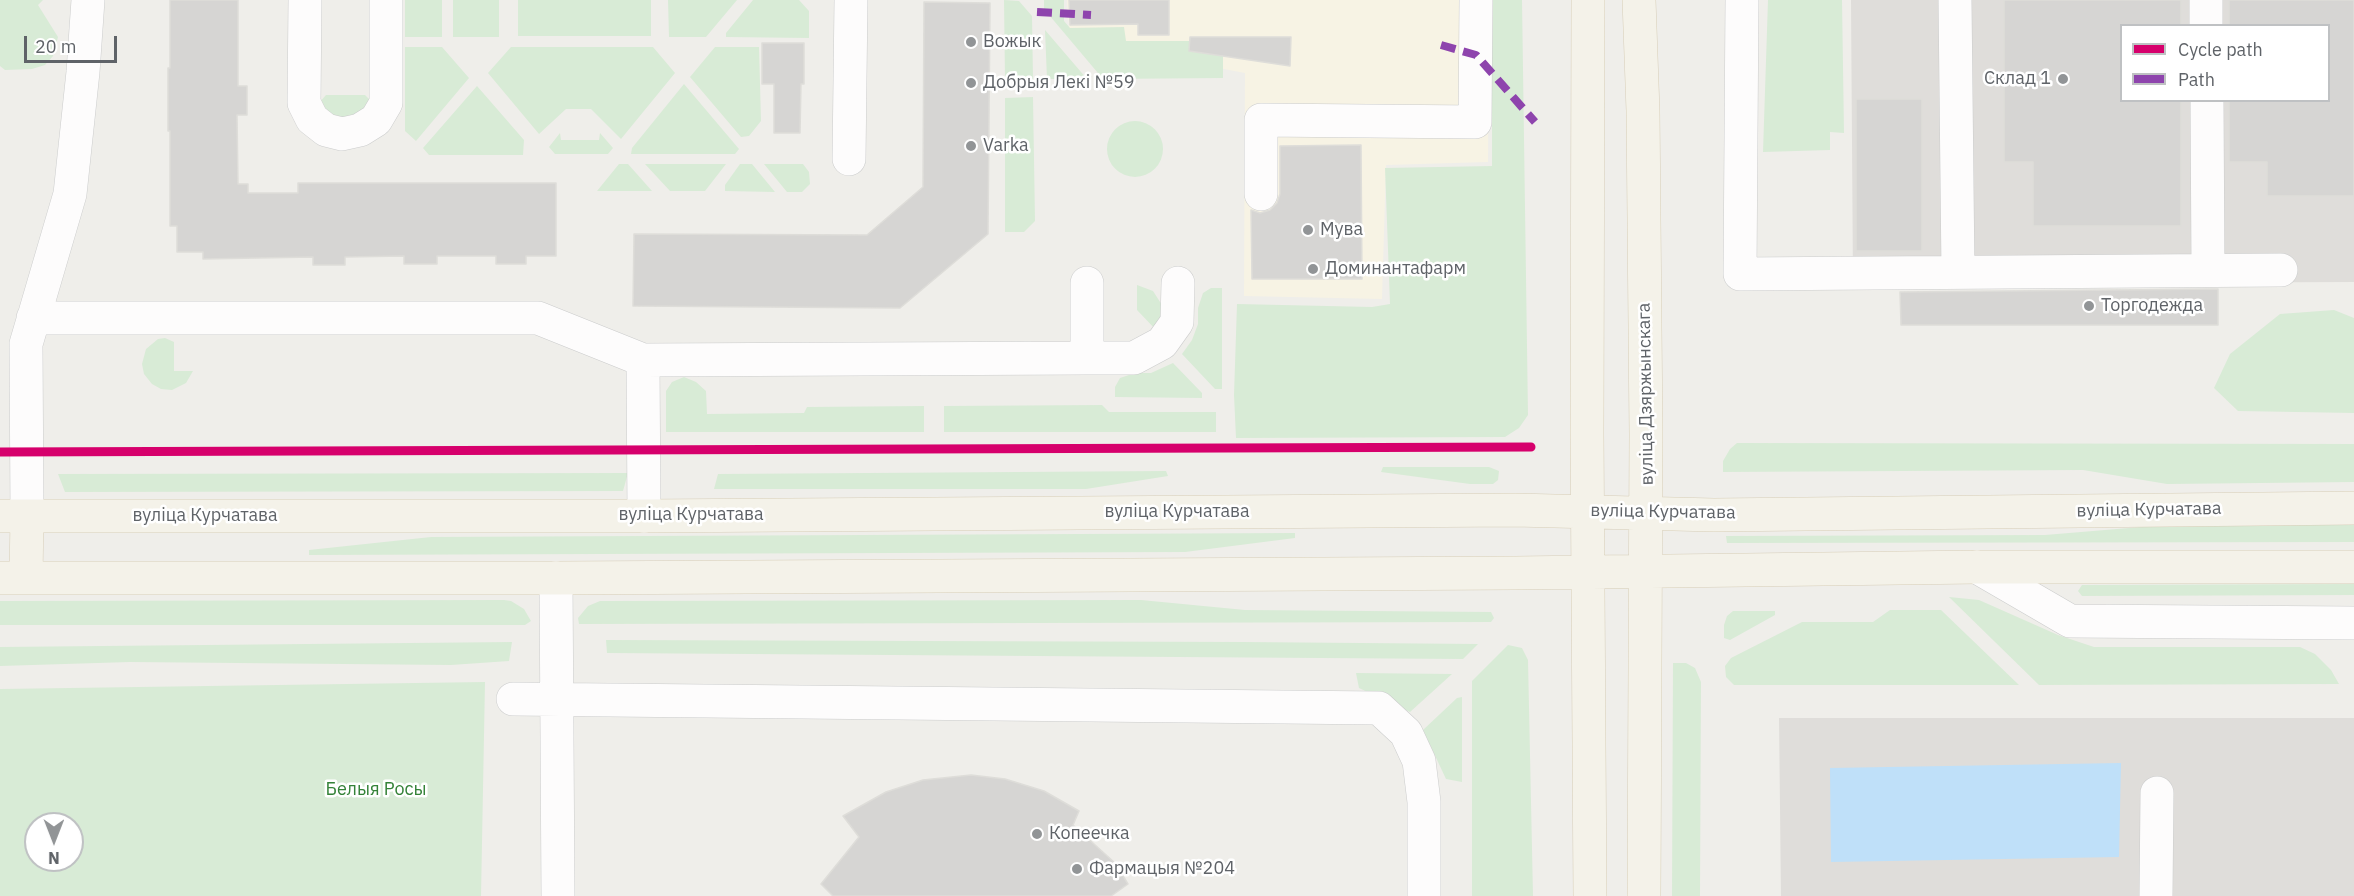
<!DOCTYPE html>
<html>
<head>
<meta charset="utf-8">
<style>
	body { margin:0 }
	#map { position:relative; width:2354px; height:896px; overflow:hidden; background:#efeeea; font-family:"IBM Plex Sans",sans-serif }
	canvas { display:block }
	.legend { position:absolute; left:2120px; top:24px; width:210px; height:78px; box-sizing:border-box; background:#fff; border:2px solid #bfc1c3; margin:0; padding:8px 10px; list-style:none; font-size:18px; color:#5f6368 }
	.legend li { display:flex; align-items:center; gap:12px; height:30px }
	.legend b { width:30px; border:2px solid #bfc1c3 }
	.north { position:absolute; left:24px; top:812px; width:60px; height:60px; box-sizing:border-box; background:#fff; border:2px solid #bfc1c3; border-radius:50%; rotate:180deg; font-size:16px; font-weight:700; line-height:24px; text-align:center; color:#5f6368 }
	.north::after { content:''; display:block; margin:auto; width:21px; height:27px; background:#919496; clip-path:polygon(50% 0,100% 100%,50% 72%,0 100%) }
	.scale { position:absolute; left:24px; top:36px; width:93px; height:27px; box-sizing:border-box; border:3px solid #5f6368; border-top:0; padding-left:8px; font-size:18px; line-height:21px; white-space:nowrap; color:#5f6368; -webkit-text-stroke:4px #fff; paint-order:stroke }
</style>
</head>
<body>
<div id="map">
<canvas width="2354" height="896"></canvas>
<ul class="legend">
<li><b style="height:8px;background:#d6006c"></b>Cycle path</li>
<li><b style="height:8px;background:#8e44ad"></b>Path</li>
</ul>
<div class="north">N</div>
<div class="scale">20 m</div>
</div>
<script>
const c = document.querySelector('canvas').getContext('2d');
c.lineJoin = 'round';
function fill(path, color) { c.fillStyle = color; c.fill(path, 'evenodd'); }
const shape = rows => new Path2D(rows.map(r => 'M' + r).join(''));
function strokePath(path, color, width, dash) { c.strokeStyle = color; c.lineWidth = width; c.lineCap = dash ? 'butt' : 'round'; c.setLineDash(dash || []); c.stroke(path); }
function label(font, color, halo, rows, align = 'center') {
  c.font = font + ' "IBM Plex Sans",sans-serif'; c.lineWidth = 5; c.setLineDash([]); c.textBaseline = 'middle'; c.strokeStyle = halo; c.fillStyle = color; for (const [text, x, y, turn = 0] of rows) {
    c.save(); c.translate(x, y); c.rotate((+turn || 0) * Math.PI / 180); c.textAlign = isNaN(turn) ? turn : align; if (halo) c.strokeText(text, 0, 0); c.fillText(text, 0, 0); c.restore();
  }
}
fill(shape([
	[1067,0,1489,0,1488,162,1386,165,1382,299,1244,296,1245,73,1070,40]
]), '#f7f3e4');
fill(shape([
	[1851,0,2354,0,2354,282,1853,284],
	[2122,26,2328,26,2328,100,2122,100],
	[1779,718,2354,718,2354,896,1781,896]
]), '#dfddda');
fill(shape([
	[0,0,43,0,38,5,58,37,53,56,45,65,32,69,5,70,0,66],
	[405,0,442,0,442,37,405,37],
	[453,0,499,0,499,37,453,37],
	[518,0,651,0,651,36,518,36],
	[668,0,737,0,706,37,669,37],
	[753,0,799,0,809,11,809,38,726,37,726,33],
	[1004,0,1019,1,1032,16,1033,79,1005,79],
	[1044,0,1064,0,1064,21,1070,28,1124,27,1126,41,1223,41,1223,78,1103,79,1044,9],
	[1492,0,1522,0,1528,415,1519,428,1505,437,1236,438,1234,395,1237,304,1372,307,1390,304,1385,168,1492,166],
	[1768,0,1842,0,1844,133,1830,132,1830,150,1763,152],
	[1045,30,1087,79,1047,79],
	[405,47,442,47,469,78,416,141,405,131],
	[511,47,653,47,675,73,621,139,591,109,566,109,539,134,488,73],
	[715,47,759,47,761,121,749,136,741,137,690,77],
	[684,84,739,149,735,154,631,154,632,148],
	[477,86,524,140,523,155,429,155,423,148],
	[326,95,365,95,373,103,370,111,331,121,319,103],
	[1033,97,1035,221,1024,232,1005,232,1005,98],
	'1107 149a28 28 0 1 1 56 0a28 28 0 1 1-56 0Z',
	[560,133,561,140,599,140,600,133,613,148,608,154,555,154,549,147],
	[619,164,628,164,652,191,597,191],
	[645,164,726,164,705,191,670,191],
	[740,164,752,164,775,192,725,191,725,185],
	[764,164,803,164,809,172,810,184,802,192,787,192],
	[1137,285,1153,291,1162,305,1163,314,1157,331,1137,310],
	[1211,288,1222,288,1222,389,1215,389,1182,354,1192,340,1198,324,1198,308,1203,293],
	[2334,310,2354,318,2354,413,2238,411,2214,388,2230,354,2280,314],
	[165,338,174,342,174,371,193,371,186,383,172,390,161,389,152,384,144,374,142,364,146,349,158,339],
	[1173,363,1202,393,1202,398,1115,397,1115,387,1120,378,1135,373,1151,373],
	[684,377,696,382,706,391,707,414,804,413,807,407,924,406,924,432,666,432,666,391,672,382],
	[1102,405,1109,412,1216,412,1216,432,944,432,944,406],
	[1737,443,2354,444,2354,482,2167,484,2083,470,1723,472,1723,461,1730,449],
	[1383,467,1489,467,1499,471,1498,480,1493,484,1470,484,1381,472],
	[1166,471,1168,476,1086,489,714,489,718,474],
	[628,473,623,491,65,492,58,474],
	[2165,525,2354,525,2354,542,1727,543,1726,536,2045,535],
	[1295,533,1295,538,1185,552,309,555,309,550,431,537],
	[2354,584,2354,595,2082,596,2078,591,2082,585],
	[1949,597,1979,600,2058,635,2094,647,2300,647,2315,654,2331,670,2339,684,2039,685],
	[504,600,511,601,524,609,531,621,525,625,0,625,0,601],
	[1141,600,1245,610,1491,612,1494,618,1491,622,579,624,578,618,588,606,600,601],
	[1890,610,1941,610,2019,685,1734,685,1726,677,1725,666,1731,658,1802,622,1873,622],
	[1733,611,1775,611,1775,615,1730,640,1724,638,1724,625,1727,616],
	[606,640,1243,642,1478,644,1463,659,607,653],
	[512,642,509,661,451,665,130,662,0,666,0,647],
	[1508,645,1522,648,1528,660,1533,896,1472,896,1472,681],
	[1673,663,1686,663,1695,668,1701,682,1700,896,1672,896],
	[1356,673,1452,674,1410,712,1359,688],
	[485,682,481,896,0,896,0,689],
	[36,824,72,824,72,860,36,860],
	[1462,697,1462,782,1446,779,1423,730,1457,698]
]), '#d8ebd6');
fill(shape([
	[2121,763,2119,857,1831,862,1830,768]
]), '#bfe0f9');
const building = shape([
	[170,0,238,0,238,86,247,86,247,115,237,115,238,184,248,184,248,193,298,193,298,183,556,183,556,256,526,256,526,264,496,264,496,256,437,256,437,264,404,264,404,256,345,257,345,265,313,265,313,257,203,259,203,252,177,252,177,226,170,226,170,131,168,131,168,68,170,68,170,0],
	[1069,0,1169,0,1169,35,1138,35,1138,24,1070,25,1069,0],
	[2004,0,2181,0,2181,26,2121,26,2121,100,2181,100,2181,226,2033,226,2033,162,2004,162,2004,0],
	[2229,0,2354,0,2354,196,2267,196,2267,162,2229,162,2229,100,2328,100,2328,26,2229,26,2229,0],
	[924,2,990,3,988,234,900,308,633,306,634,234,867,235,923,187,924,2],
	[1190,37,1291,37,1290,66,1189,51,1190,37],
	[762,43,804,43,804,84,801,84,800,133,774,133,774,84,762,84,762,43],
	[1856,99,1922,99,1922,251,1856,251,1856,99],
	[1361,145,1362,279,1252,279,1251,210,1260,213,1270,210,1277,203,1280,194,1280,146,1361,145],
	[2218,289,2218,325,1901,325,1900,292,2218,289],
	[971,775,1005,779,1044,791,1079,811,1073,825,1115,863,1128,884,1111,896,833,896,821,884,859,837,843,816,886,792,923,780,971,775]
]);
fill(building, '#d6d5d3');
strokePath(building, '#deddd9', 1.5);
const minor = shape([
	[305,0,304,103,312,119,326,130,342,134,360,130,376,120,386,103,386,0],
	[1742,0,1740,274,2281,270],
	[1955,0,1958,272],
	[2206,0,2206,26],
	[2207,100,2208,270],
	[849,159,851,0],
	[1261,194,1261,120,1475,122,1476,0],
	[33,318,538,318,643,360,1087,358,1087,283],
	[1087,358,1134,358,1162,343,1177,322,1178,283],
	[643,360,644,516],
	[27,516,26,344,70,194,83,72,88,0],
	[1977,567,2070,621,2354,623],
	[556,578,558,896],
	[513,699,1379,708,1406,733,1419,761,1424,802,1424,896],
	[2156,896,2157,793]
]);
const major = shape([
	[1588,0,1587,433,1590,896],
	[1639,0,1643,111,1646,434,1644,896],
	[0,516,644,516,1515,510,1714,515,2354,508],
	[0,578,556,578,1515,573,1977,567,2354,567],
	[26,578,27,516]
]);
strokePath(minor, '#cbcccc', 34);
strokePath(major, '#d7ceb8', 34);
strokePath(minor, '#fdfcfc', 33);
strokePath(major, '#f4f2e9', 33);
strokePath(shape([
	[1037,12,1091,15],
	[1441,45,1476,55,1535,122]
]), '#8e44ad', 8, [15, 8]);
strokePath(shape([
	[0,452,1531,447]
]), '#d6006c', 9);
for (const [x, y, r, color] of [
	[971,42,6,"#919496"],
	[2063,79,6,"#919496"],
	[971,83,6,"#919496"],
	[971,146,6,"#919496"],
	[1308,230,6,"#919496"],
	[1313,269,6,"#919496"],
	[2089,306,6,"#919496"],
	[1037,834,6,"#919496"],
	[1077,869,6,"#919496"]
]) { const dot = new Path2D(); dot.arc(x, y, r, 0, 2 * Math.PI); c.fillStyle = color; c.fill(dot); strokePath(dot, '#fff', 2); }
label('18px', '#5f6368', '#fff', [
	["Вожык",983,42],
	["Склад 1",2051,79,"right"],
	["Добрыя Лекі №59",983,83],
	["Varka",983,146],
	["Мува",1320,230],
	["Доминантафарм",1325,269],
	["Торгодежда",2101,306],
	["Копеечка",1049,834],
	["Фармацыя №204",1089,869]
], 'left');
label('18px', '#5f6368', '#fff', [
	["вуліца Дзяржынскага",1646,394,-91],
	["вуліца Курчатава",2149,510,-1],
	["вуліца Курчатава",1177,512],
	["вуліца Курчатава",1663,512,1],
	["вуліца Курчатава",691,515],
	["вуліца Курчатава",205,516]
]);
label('18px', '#348238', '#fff', [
	["Белыя Росы",376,790]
]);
</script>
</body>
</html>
